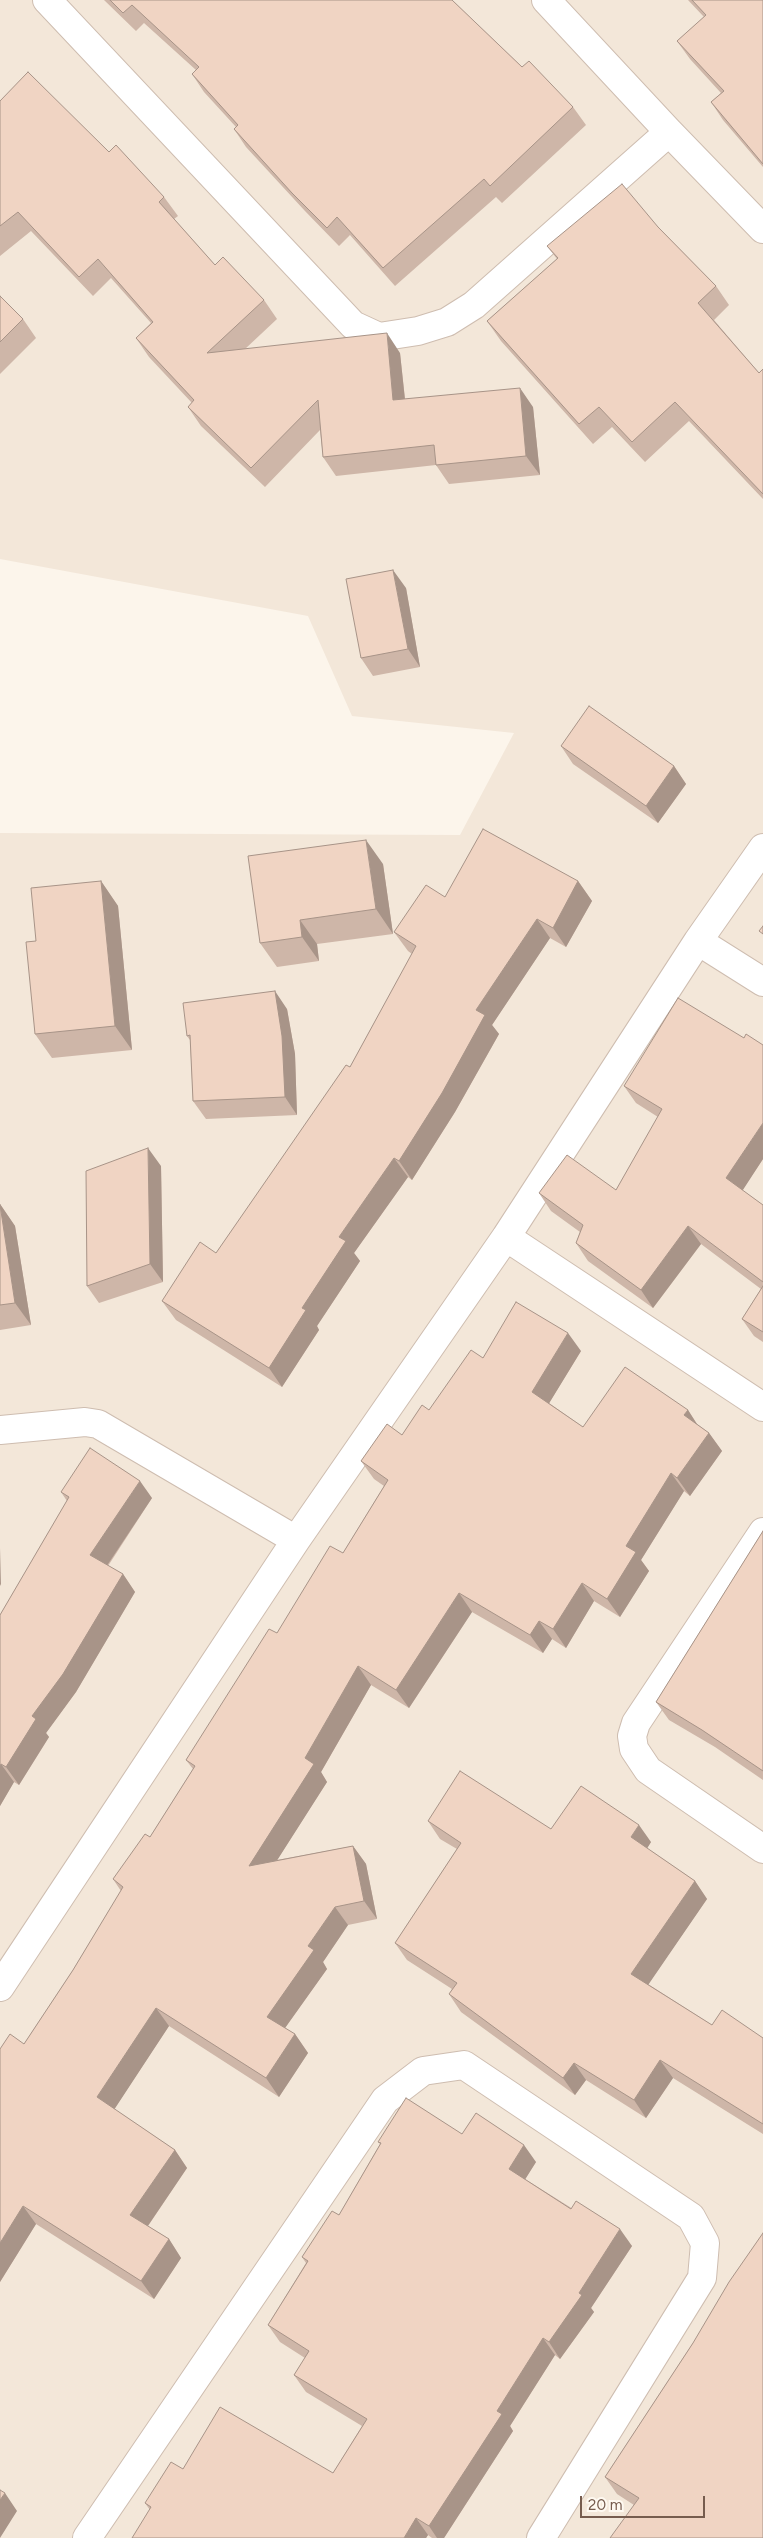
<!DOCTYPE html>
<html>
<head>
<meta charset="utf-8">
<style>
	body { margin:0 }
	#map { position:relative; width:763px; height:2538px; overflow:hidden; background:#fcf5eb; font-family:Figtree,sans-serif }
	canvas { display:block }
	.scale { position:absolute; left:580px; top:2496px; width:125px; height:22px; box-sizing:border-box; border:2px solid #765c4e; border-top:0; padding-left:6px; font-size:15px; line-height:18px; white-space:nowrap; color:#765c4e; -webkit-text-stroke:4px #fef9f1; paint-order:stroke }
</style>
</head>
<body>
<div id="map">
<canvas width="763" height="2538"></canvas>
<div class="scale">20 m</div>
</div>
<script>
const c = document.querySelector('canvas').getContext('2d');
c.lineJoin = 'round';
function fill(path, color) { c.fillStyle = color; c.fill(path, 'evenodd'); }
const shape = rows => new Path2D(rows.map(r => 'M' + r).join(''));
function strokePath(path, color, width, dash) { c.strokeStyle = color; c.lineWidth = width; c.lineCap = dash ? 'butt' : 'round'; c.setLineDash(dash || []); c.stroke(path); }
fill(shape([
	[0,0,763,0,763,2538,0,2538,0,833,460,835,514,733,352,716,308,616,0,559]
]), '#f3e7d9');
const street = shape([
	[47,0,353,325,379,337,418,331,447,322,474,305,669,132,546,0],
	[669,132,763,229],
	[698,941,763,982],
	[506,1237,763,1407],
	[0,1430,85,1422,98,1424,296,1540],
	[763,1532,636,1723,632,1736,634,1749,648,1770,763,1849],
	[0,1987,296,1540,506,1237,698,941,763,848],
	[87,2538,385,2100,423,2071,464,2065,691,2217,705,2243,702,2278,541,2538]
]);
strokePath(street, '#cebdb0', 30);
strokePath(street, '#fff', 28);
fill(shape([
	[104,0,452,0,522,67,573,107,586,125,502,203,496,197,395,286,350,235,339,246,305,211,246,147,234,129,236,127,204,92,192,74,196,70,144,23,136,31],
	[688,0,763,0,763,167,723,120,711,102,721,93,690,59,677,41,704,17],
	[0,101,109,152,164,197,178,216,174,219,215,265,264,300,277,319,245,349,400,353,405,399,533,407,540,475,449,484,436,465,336,476,323,457,320,430,265,487,201,426,188,407,192,403,149,357,136,338,151,323,111,278,93,296,31,231,0,256],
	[658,227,716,286,729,305,714,320,759,373,763,369,763,499,689,421,645,462,612,427,593,444,501,341,487,321,557,259,547,246],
	[0,296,23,319,36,338,0,374],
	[406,588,420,667,373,676,361,658],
	[561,746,674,766,686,784,658,823,573,764],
	[383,864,393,934,317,944,319,961,277,967,260,943],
	[101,881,118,906,132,1050,52,1058,35,1034,36,941],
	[578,881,592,901,566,947,550,938,492,1025,499,1034,455,1112,412,1180,408,1177,354,1253,360,1261,317,1326,319,1330,282,1387,176,1320,162,1301,216,1253,350,1067,412,954,408,951,394,932,445,897],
	[287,1009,295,1054,297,1115,206,1119,193,1101,190,1040,187,1036],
	[624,1086,763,1159,742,1190,763,1205,763,1342,754,1336,742,1319,761,1289,701,1244,653,1308,588,1261,576,1243,580,1232,551,1211,539,1193,616,1190,658,1117,636,1103],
	[161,1166,163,1282,99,1303,87,1286],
	[0,1204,15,1226,31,1325,0,1330],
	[581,1351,549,1403,583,1427,688,1410,697,1424,709,1433,722,1451,690,1496,684,1491,641,1560,649,1571,620,1617,594,1601,566,1648,552,1639,543,1653,472,1612,409,1708,371,1685,321,1772,327,1782,277,1860,353,1846,366,1864,377,1919,348,1925,323,1962,327,1969,285,2028,295,2034,308,2053,279,2097,169,2026,114,2109,175,2150,187,2168,148,2226,169,2239,181,2258,154,2299,36,2224,0,2282,24,2044,73,1970,121,1891,113,1879,150,1837,193,1769,186,1760,277,1633,343,1553,384,1486,374,1479,361,1461,402,1435,429,1410,483,1358],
	[61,1492,152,1498,108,1566,123,1574,135,1592,76,1692,46,1733,49,1737,19,1785,14,1782,0,1806,0,1615,67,1501],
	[763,1531,763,1780,715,1747,669,1720,656,1702],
	[428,1821,551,1829,651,1842,647,1848,695,1881,707,1899,648,1984,712,2025,763,2038,763,2134,673,2078,646,2118,586,2080,575,2095,461,2012,449,1994,452,1989,407,1960,395,1943,457,1849,440,1839],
	[462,2134,536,2162,525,2179,632,2246,591,2308,594,2312,560,2359,555,2355,510,2426,513,2431,444,2538,432,2538,428,2535,426,2538,132,2538,150,2510,145,2503,183,2469,333,2473,362,2426,306,2392,294,2375,305,2358,280,2342,268,2325,306,2263,302,2257,339,2215,380,2144,378,2142],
	[693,2343,763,2538,634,2505,617,2494,605,2477]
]), '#ceb6a8');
fill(shape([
	[387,333,400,353,407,419,393,400],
	[520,388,533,407,540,475,526,456],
	[393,570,406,588,420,667,408,649],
	[674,766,686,784,658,823,646,806],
	[366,840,383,864,393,934,376,909],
	[101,881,118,906,132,1050,115,1026],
	[578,881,592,901,566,947,553,928],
	[537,919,550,938,492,1025,499,1034,455,1112,412,1180,399,1161,476,1010],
	[300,920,317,944,319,961,302,937],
	[275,991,287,1009,295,1054,297,1115,285,1097],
	[763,1123,763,1159,739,1196,726,1178],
	[148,1148,161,1166,163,1282,150,1264],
	[394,1158,408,1177,354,1253,360,1261,317,1326,319,1330,282,1387,269,1368,302,1308,339,1237],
	[0,1204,15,1226,31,1325,15,1303],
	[688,1226,701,1244,653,1308,641,1290],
	[568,1333,581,1351,545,1410,532,1392],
	[688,1410,700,1429,684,1415],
	[709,1433,722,1451,690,1496,677,1478],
	[671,1473,684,1491,641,1560,649,1571,620,1617,607,1599,626,1546],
	[140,1481,152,1498,102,1573,90,1555],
	[0,1548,1,1586,0,1584],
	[123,1574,135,1592,76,1692,46,1733,49,1737,19,1785,6,1767,32,1716],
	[582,1583,594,1601,566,1648,553,1629],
	[459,1593,472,1612,409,1708,396,1690],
	[539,1621,552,1639,543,1653,530,1635],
	[358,1666,371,1685,321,1772,327,1782,262,1884,249,1866,305,1758],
	[1,1764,14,1782,0,1806,0,1766],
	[639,1825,651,1842,643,1855,631,1837],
	[353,1846,366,1864,377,1919,364,1901],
	[695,1881,707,1899,644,1991,631,1974],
	[335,1907,348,1925,323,1962,327,1969,280,2035,267,2017,308,1946],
	[156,2008,169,2026,110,2116,97,2097],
	[295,2034,308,2053,279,2097,266,2078],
	[660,2060,673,2078,646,2118,634,2100],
	[574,2063,586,2080,575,2095,563,2078],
	[524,2145,536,2162,521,2186,509,2169],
	[175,2150,187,2168,143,2233,130,2215],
	[23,2206,36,2224,0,2282,0,2243],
	[620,2229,632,2246,591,2308,594,2312,560,2359,549,2342,579,2293],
	[169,2239,181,2258,154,2299,141,2281],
	[543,2338,555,2355,510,2426,513,2431,444,2538,437,2538,429,2526,497,2411],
	[5,2493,17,2511,0,2538,0,2500],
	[416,2518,428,2535,426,2538,404,2538]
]), '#a89488');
const building = shape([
	[110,0,452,0,522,67,529,61,573,107,490,186,484,179,383,268,337,217,327,228,292,193,234,129,238,125,192,74,199,67,132,5,123,13,110,0],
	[692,0,763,0,763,164,711,102,724,91,677,41,706,15,692,0],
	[28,72,109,152,116,145,164,197,159,202,215,265,223,257,264,300,207,353,387,333,393,400,520,388,526,456,436,465,434,445,323,457,318,400,251,468,188,407,194,400,136,338,153,322,98,259,79,277,18,212,0,226,0,101,28,72],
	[622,184,658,227,716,286,698,303,759,373,763,369,763,494,675,402,632,442,599,407,579,424,487,321,558,258,547,246,622,184],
	[0,296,23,319,0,342,0,296],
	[393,570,408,649,361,658,346,579,393,570],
	[589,706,674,766,646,806,561,746,589,706],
	[483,829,578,881,553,928,537,919,476,1010,485,1015,442,1093,399,1161,394,1158,339,1237,346,1241,302,1308,306,1310,269,1368,162,1301,200,1242,216,1253,346,1065,350,1067,416,946,394,932,426,885,445,897,483,829],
	[366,840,376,909,300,920,302,937,260,943,248,856,366,840],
	[101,881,115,1026,35,1034,26,942,36,941,31,888,101,881],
	[763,926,763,934,759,931,763,926],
	[275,991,282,1036,285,1097,193,1101,190,1035,187,1036,183,1003,275,991],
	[678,998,744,1038,746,1034,763,1045,763,1123,726,1178,763,1205,763,1282,688,1226,641,1290,576,1243,583,1225,539,1193,567,1155,616,1190,662,1109,624,1086,678,998],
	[148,1148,150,1264,87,1286,86,1171,148,1148],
	[0,1205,15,1303,0,1305,0,1205],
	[763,1286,763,1332,742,1319,763,1286],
	[516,1302,568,1333,532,1392,583,1427,625,1367,688,1410,684,1415,709,1433,677,1478,671,1473,626,1546,636,1552,607,1599,582,1583,553,1629,539,1621,530,1635,459,1593,396,1690,358,1666,305,1758,314,1764,249,1866,353,1846,364,1901,335,1907,308,1946,314,1950,267,2017,295,2034,266,2078,156,2008,97,2097,175,2150,130,2215,169,2239,141,2281,23,2206,0,2243,0,2049,10,2034,24,2044,73,1970,123,1887,113,1879,145,1834,150,1837,195,1766,186,1760,269,1629,277,1633,330,1546,343,1553,388,1480,361,1461,387,1424,402,1435,422,1405,429,1410,471,1350,483,1358,516,1302],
	[90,1448,140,1481,90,1555,123,1574,63,1674,32,1716,36,1719,6,1767,1,1764,0,1766,0,1615,69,1497,61,1492,90,1448],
	[763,1531,763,1771,702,1730,656,1702,763,1531],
	[460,1771,551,1829,581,1786,639,1825,631,1837,695,1881,631,1974,712,2025,722,2010,763,2038,763,2124,660,2060,634,2100,574,2063,563,2078,449,1994,457,1983,395,1943,461,1843,428,1821,460,1771],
	[406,2098,462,2134,476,2113,524,2145,509,2169,571,2209,576,2201,620,2229,579,2293,582,2295,549,2342,543,2338,497,2411,502,2414,429,2526,416,2518,404,2538,132,2538,151,2507,145,2503,171,2462,183,2469,220,2407,333,2473,367,2419,294,2375,309,2351,268,2325,308,2261,302,2257,332,2211,339,2215,381,2143,378,2142,406,2098],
	[763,2233,763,2538,610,2538,639,2498,605,2477,693,2343,729,2282,763,2233],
	[0,2490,5,2493,0,2500,0,2490]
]);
fill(building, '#f0d4c3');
strokePath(building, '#a89488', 1);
</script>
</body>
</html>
